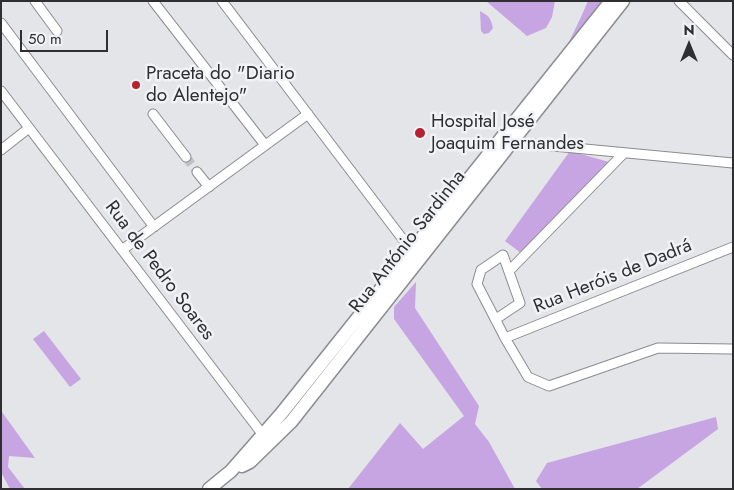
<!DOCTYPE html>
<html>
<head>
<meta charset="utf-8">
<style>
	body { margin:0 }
	#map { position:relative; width:734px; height:490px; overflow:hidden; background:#e3e5e9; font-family:Jost,sans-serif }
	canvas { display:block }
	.frame { position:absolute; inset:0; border:2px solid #2f2f31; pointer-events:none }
	.north { position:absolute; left:664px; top:20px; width:50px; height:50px; -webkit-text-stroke:4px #f0f2f6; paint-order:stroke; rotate:0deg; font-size:14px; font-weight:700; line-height:20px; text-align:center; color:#2f2f31 }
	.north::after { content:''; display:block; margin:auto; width:18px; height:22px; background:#2f2f31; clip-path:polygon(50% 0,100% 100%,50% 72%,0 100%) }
	.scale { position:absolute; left:20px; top:30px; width:88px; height:22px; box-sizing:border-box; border:2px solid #2f2f31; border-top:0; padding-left:6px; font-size:15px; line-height:18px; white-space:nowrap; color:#2f2f31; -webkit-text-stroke:4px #f0f2f6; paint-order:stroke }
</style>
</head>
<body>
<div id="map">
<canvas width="734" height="490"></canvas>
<div class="frame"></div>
<div class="north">N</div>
<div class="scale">50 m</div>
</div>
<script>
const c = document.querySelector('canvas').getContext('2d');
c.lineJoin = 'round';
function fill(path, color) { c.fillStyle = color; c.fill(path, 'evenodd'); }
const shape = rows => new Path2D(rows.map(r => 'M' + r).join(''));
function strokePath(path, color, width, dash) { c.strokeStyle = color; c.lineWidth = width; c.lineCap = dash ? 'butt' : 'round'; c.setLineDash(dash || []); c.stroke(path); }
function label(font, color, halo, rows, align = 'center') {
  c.font = font + ' Jost,sans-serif'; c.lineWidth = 5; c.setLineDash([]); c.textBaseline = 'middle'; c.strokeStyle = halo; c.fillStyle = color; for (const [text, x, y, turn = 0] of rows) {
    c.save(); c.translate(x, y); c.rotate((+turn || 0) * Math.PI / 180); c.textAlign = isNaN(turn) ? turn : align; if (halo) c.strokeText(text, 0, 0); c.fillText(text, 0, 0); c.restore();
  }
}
fill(shape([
	[486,1,532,2,555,1,552,17,546,28,527,36],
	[588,1,602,1,567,46,581,17],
	[480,11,488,16,491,21,493,28,489,33,484,34,481,31],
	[570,151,609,162,521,253,505,241],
	[416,282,415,308,479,406,475,424,489,442,515,489,348,489,400,423,423,449,464,416,394,319,394,307],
	[44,331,81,379,70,387,33,339],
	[2,412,35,458,9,456,8,467,25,489,10,489,1,472],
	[716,417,718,429,637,489,542,489,536,481,547,463]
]), '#c6a5e2');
strokePath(shape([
	[186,157,197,172]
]), '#bfc1c4', 9, [9, 4.5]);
const street = shape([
	[35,1,57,31],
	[153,1,265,145],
	[222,1,414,254],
	[679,1,733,55],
	[1,23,154,227],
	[1,91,263,435,268,434],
	[153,114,186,157],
	[511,142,733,163],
	[1,150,29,128],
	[197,172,209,187],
	[122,250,308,114],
	[509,271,624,153],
	[496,319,520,303,503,255,481,270,477,284,505,338,528,377,549,386,658,348,733,349],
	[505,338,733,247]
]);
const secondary = shape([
	[242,466,250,462,291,422,623,1],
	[209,489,231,471,281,414,611,1]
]);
strokePath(street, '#8a8c8f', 11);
strokePath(secondary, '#8a8c8f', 15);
strokePath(street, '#fff', 9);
strokePath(secondary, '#fff', 12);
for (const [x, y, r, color] of [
	[136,85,5,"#b4232f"],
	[420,133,6,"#b4232f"]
]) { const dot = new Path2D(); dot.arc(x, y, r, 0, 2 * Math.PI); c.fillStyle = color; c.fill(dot); strokePath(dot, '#f0f2f6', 2); }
label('19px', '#2f2f31', '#f0f2f6', [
	["Praceta do \"Diario",146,74],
	["do Alentejo\"",146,96],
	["Hospital José",431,122],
	["Joaquim Fernandes",431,144]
], 'left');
label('19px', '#2f2f31', '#f0f2f6', [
	["Rua António Sardinha",408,242,-52],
	["Rua de Pedro Soares",159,271,53],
	["Rua Heróis de Dadrá",613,277,-22]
]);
</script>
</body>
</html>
